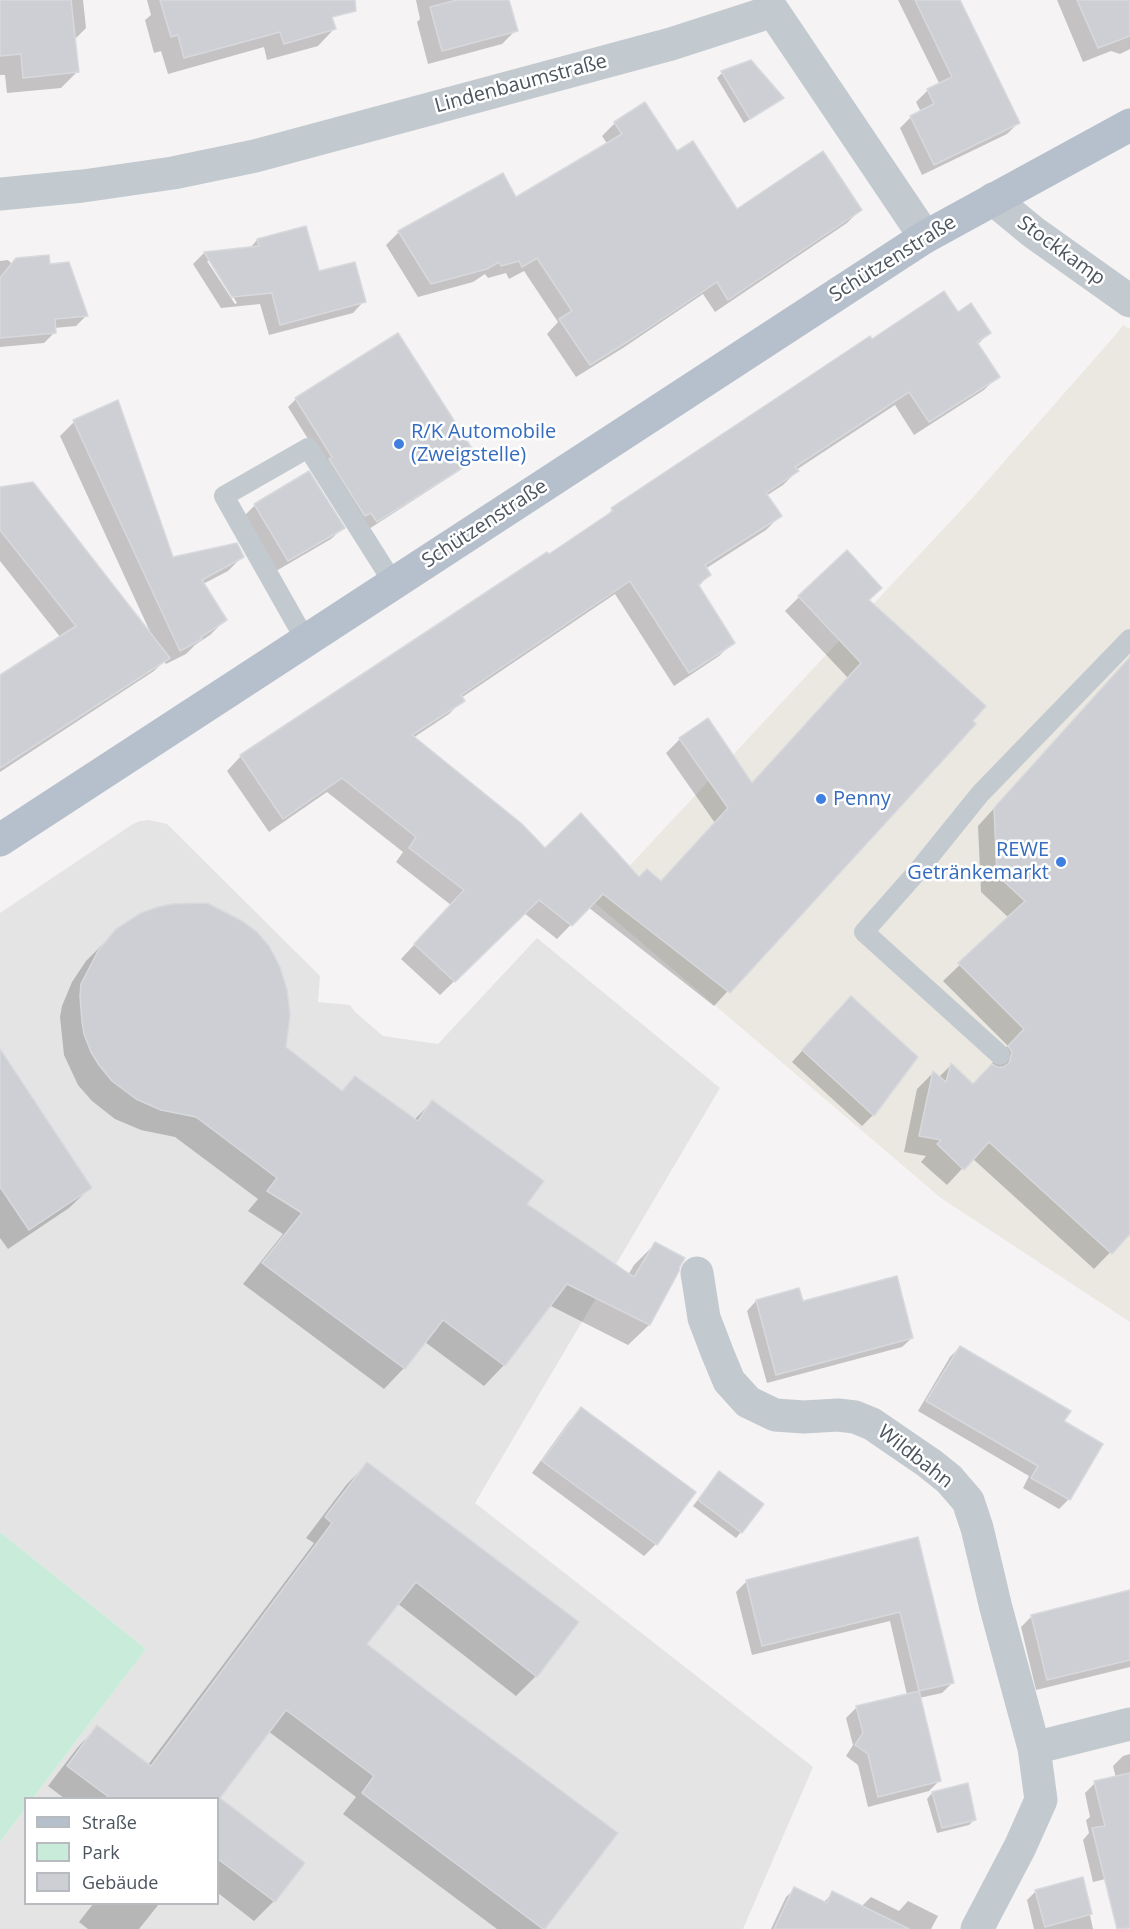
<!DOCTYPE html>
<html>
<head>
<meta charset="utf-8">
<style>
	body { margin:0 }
	#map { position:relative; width:1130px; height:1929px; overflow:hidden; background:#f5f3f3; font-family:"Open Sans",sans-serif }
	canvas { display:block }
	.legend { position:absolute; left:24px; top:1797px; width:195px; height:108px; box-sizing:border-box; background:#fff; border:2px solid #b7bbbf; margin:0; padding:8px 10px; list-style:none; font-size:18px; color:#4c545e }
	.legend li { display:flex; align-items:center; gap:12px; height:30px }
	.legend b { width:30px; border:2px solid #b7bbbf }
</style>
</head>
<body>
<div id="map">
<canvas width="1130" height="1929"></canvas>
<ul class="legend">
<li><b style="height:8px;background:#b6c0cd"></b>Straße</li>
<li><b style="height:16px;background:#c8ecd9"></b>Park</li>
<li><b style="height:16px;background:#cdcfd4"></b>Gebäude</li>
</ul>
</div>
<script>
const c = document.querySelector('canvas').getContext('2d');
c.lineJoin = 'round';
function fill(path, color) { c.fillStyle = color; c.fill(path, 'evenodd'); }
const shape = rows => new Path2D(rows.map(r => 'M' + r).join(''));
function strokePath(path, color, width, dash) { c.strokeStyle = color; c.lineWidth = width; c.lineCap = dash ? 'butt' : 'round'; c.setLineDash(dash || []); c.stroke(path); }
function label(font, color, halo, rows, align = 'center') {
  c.font = font + ' "Open Sans",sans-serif'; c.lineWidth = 5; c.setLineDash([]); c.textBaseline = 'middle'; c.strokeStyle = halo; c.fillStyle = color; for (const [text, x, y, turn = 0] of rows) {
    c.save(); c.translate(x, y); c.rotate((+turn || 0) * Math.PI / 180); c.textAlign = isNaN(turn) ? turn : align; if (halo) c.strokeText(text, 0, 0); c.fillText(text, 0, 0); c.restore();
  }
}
fill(shape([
	[1123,325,1130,329,1130,1322,941,1198,595,903,975,495,1118,332]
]), '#eae8e1');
fill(shape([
	[149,820,167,824,320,976,318,1002,350,1005,355,1012,383,1036,438,1044,537,938,720,1088,475,1503,813,1767,743,1929,0,1929,0,1842,25,1809,26,1904,218,1904,218,1798,33,1798,146,1649,0,1532,0,913,133,824,140,821]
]), '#e5e4e4');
fill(shape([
	[0,1532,146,1649,33,1798,26,1798,25,1809,0,1842]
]), '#c8ecd9');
fill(shape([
	[0,0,83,0,86,28,74,40,77,72,61,88,7,93,5,75,0,75],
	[147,0,333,0,328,9,334,29,318,46,267,60,264,47,168,74,161,51,154,53,145,20,151,15],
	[416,0,508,0,516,30,502,44,428,64,417,22,420,19],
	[898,0,958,0,1019,122,1007,134,922,175,900,128,911,117,921,112,916,102,928,90,940,85],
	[1057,0,1130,0,1130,49,1120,54,1111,51,1083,62],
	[722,73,781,98,776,103,744,123,717,78],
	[615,123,677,153,737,211,860,210,847,223,715,312,703,294,623,348,576,377,547,334,558,322,524,271,509,279,506,273,488,278,485,274,473,282,418,297,386,245,399,232,503,176,515,199,608,145,602,136],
	[257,240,318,273,364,301,353,313,269,335,260,304,221,308,193,264,204,253,249,249],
	[207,261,211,261,237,303,235,304],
	[8,260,12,264,49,265,86,316,76,326,54,328,55,332,44,343,0,347,0,261],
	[957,314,989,333,977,345,998,376,984,390,914,435,895,405,796,470,797,471,783,485,766,496,780,516,766,530,705,569,709,575,698,587,733,642,719,656,674,686,615,594,461,698,463,700,449,714,413,738,545,850,639,879,660,883,715,823,666,753,680,739,751,784,848,678,785,611,799,597,867,600,974,724,714,1006,588,907,557,939,524,913,440,995,401,959,451,905,396,862,403,852,327,792,269,832,227,771,241,756,547,554,549,556,600,522,612,510,872,341],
	[296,399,476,458,468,465,369,529,325,466,288,407],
	[74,422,172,559,243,556,228,571,203,584,225,620,210,635,195,645,186,654,166,664,164,661,154,671,0,772,0,677,61,638,0,561,0,489,152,636,60,436],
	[255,505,343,528,331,539,276,571,244,516],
	[1130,658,1130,1232,1094,1269,972,1158,947,1185,921,1162,926,1156,904,1152,917,1089,933,1073,939,1077,951,1065,972,1085,1008,1046,943,981,1009,918,981,892,978,826],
	[117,930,285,1048,341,1092,355,1078,414,1120,432,1102,524,1205,628,1275,634,1265,655,1244,677,1271,649,1325,628,1345,549,1305,504,1365,484,1386,425,1342,404,1368,384,1389,243,1284,283,1234,248,1211,258,1199,175,1137,141,1130,115,1119,92,1101,78,1085,64,1055,60,1017,62,1006,72,982,86,961],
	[840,1009,916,1057,873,1115,862,1126,792,1062],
	[0,1052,90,1188,69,1208,8,1249,0,1238],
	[798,1290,802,1303,912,1338,902,1347,767,1383,747,1311,756,1301],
	[960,1347,1062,1422,1069,1499,1059,1509,1023,1488,1029,1476,918,1411,950,1357],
	[582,1409,694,1493,656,1544,644,1556,532,1473,570,1420],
	[367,1464,577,1622,536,1676,516,1696,397,1603,365,1644,433,1698,543,1929,497,1929,343,1814,356,1797,268,1731,217,1798,303,1863,274,1901,254,1921,218,1893,218,1798,64,1798,48,1786,78,1747,97,1727,148,1765,314,1543,306,1538,347,1484],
	[714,1479,741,1532,736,1538,693,1506],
	[917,1539,953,1682,942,1693,919,1698,940,1780,929,1791,868,1807,858,1765,846,1756,853,1745,846,1718,857,1707,907,1695,890,1621,752,1655,736,1592,746,1582],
	[1130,1591,1130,1667,1036,1690,1021,1627,1032,1616],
	[1130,1754,1130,1873,1093,1882,1083,1840,1089,1833,1086,1820,1090,1817,1085,1793,1095,1783,1116,1778,1113,1766,1123,1756],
	[966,1785,975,1819,969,1825,937,1833,927,1799,932,1793],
	[1082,1879,1093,1929,1034,1929,1027,1900,1036,1891],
	[795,1889,823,1903,833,1893,861,1907,871,1897,899,1911,908,1901,938,1916,931,1929,771,1929,786,1897],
	[93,1904,159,1904,139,1929,88,1929,79,1922]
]), '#0003');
const building = shape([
	[0,0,71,0,79,72,23,78,21,54,0,56,0,0],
	[160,0,355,0,356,11,332,17,336,29,284,44,280,32,184,58,178,35,171,37,160,0],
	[457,0,509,0,518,31,442,51,430,7,457,0],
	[915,0,960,0,1020,123,934,165,910,116,934,104,927,89,952,77,915,0],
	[1077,0,1130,0,1130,36,1098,48,1077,0],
	[751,60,784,98,750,119,721,71,751,60],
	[645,102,677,151,693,141,737,209,823,151,862,210,728,300,717,282,638,335,590,365,559,319,572,311,537,258,522,267,519,261,501,266,499,262,487,269,431,284,398,231,503,173,516,197,622,134,614,122,645,102],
	[306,226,319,271,355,262,366,302,280,325,272,293,232,297,204,252,259,246,257,239,306,226],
	[49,255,50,264,69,262,88,316,55,319,56,333,0,338,0,278,16,258,49,255],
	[944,291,958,312,971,303,991,333,977,342,1000,377,929,422,909,392,795,467,799,471,766,493,782,516,705,565,711,575,698,584,735,643,689,673,630,581,461,695,465,701,412,735,522,824,545,848,581,813,639,877,647,869,661,881,728,808,679,738,708,718,752,783,861,663,798,596,847,550,882,588,869,600,986,706,973,721,976,724,730,993,603,894,572,926,539,900,455,982,414,944,464,890,409,848,416,837,342,778,283,819,240,755,547,552,549,554,613,511,611,508,870,336,872,339,944,291],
	[398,333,478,458,377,522,371,513,365,516,329,459,332,457,295,398,398,333],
	[118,400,173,557,237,543,244,557,202,580,227,620,201,637,202,639,180,651,73,420,118,400],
	[309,471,345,528,288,561,254,504,309,471],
	[33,482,170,658,0,768,0,675,76,626,0,530,0,487,33,482],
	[1130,657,1130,1234,1112,1254,989,1142,964,1170,937,1144,941,1140,919,1136,933,1071,946,1082,951,1063,973,1084,992,1064,997,1067,1003,1067,1009,1063,1012,1052,1008,1046,1024,1029,958,963,1025,901,997,875,994,808,1130,657],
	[207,903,242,921,257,932,269,946,280,967,287,990,290,1015,286,1047,342,1091,355,1076,418,1121,432,1100,544,1181,527,1204,634,1277,655,1242,685,1258,680,1266,679,1271,650,1325,567,1284,505,1366,443,1320,405,1369,262,1263,302,1213,267,1191,277,1178,196,1117,161,1110,136,1099,112,1081,99,1065,91,1052,84,1034,82,1022,80,996,81,984,98,951,116,929,141,913,158,907,172,904,207,903],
	[851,996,918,1057,874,1116,802,1050,851,996],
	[0,1049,92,1188,29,1230,0,1187,0,1049],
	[897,1276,913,1338,776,1375,756,1300,799,1288,803,1301,897,1276],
	[960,1346,1071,1411,1064,1421,1103,1444,1070,1500,1031,1478,1038,1466,926,1401,960,1346],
	[581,1407,696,1492,657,1545,542,1461,581,1407],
	[367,1462,579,1622,537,1677,416,1582,367,1644,434,1696,618,1833,545,1929,543,1929,362,1793,374,1776,286,1710,220,1798,305,1863,275,1902,218,1859,218,1798,110,1798,67,1766,97,1725,151,1766,332,1523,325,1517,367,1462],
	[719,1471,764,1504,742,1533,698,1500,719,1471],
	[918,1537,954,1683,919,1691,941,1781,878,1797,868,1754,855,1745,863,1733,856,1706,919,1691,900,1612,762,1646,746,1580,918,1537],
	[1130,1590,1130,1660,1047,1680,1031,1615,1130,1590],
	[1130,1773,1130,1928,1117,1929,1092,1828,1105,1826,1094,1781,1130,1773],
	[968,1783,976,1820,942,1828,932,1792,968,1783],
	[1083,1877,1092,1914,1045,1927,1035,1890,1083,1877],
	[794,1887,827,1903,832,1891,909,1929,774,1929,794,1887]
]);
fill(building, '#cdcfd4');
strokePath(building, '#d7d9dd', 1.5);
strokePath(shape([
	[306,641,224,496,308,448,394,584],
	[1000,1055,864,932,917,872,980,794,1130,639]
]), '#c2c9cf', 20);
strokePath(shape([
	[0,194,83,186,173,173,255,156,671,44,773,11,925,237],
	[993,199,1033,232,1130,301],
	[697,1273,704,1318,717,1352,729,1381,748,1402,775,1415,804,1417,838,1415,855,1417,872,1424,929,1463,949,1479,968,1501,977,1528,996,1608,1034,1748],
	[977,1929,1020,1847,1041,1800,1034,1748,1130,1724]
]), '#c2c9cf', 33);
strokePath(shape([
	[0,840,925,237,1130,125]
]), '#b6c0cd', 33);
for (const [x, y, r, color] of [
	[399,444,6,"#3f7fe0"],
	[821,799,6,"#3f7fe0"],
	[1061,862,6,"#3f7fe0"]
]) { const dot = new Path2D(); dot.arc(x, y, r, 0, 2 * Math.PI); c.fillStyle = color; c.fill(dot); strokePath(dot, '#fff', 2); }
label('20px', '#4c545e', '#fff', [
	["Lindenbaumstraße",521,84,-15],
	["Stockkamp",1061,251,36],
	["Schützenstraße",893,259,-32],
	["Schützenstraße",485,524,-33],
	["Wildbahn",915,1457,38]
]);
label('20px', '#366cbe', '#fff', [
	["R/K Automobile",411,432],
	["(Zweigstelle)",411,455],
	["Penny",833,799],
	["REWE",1049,850,"right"],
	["Getränkemarkt",1049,873,"right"]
], 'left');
</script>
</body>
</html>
